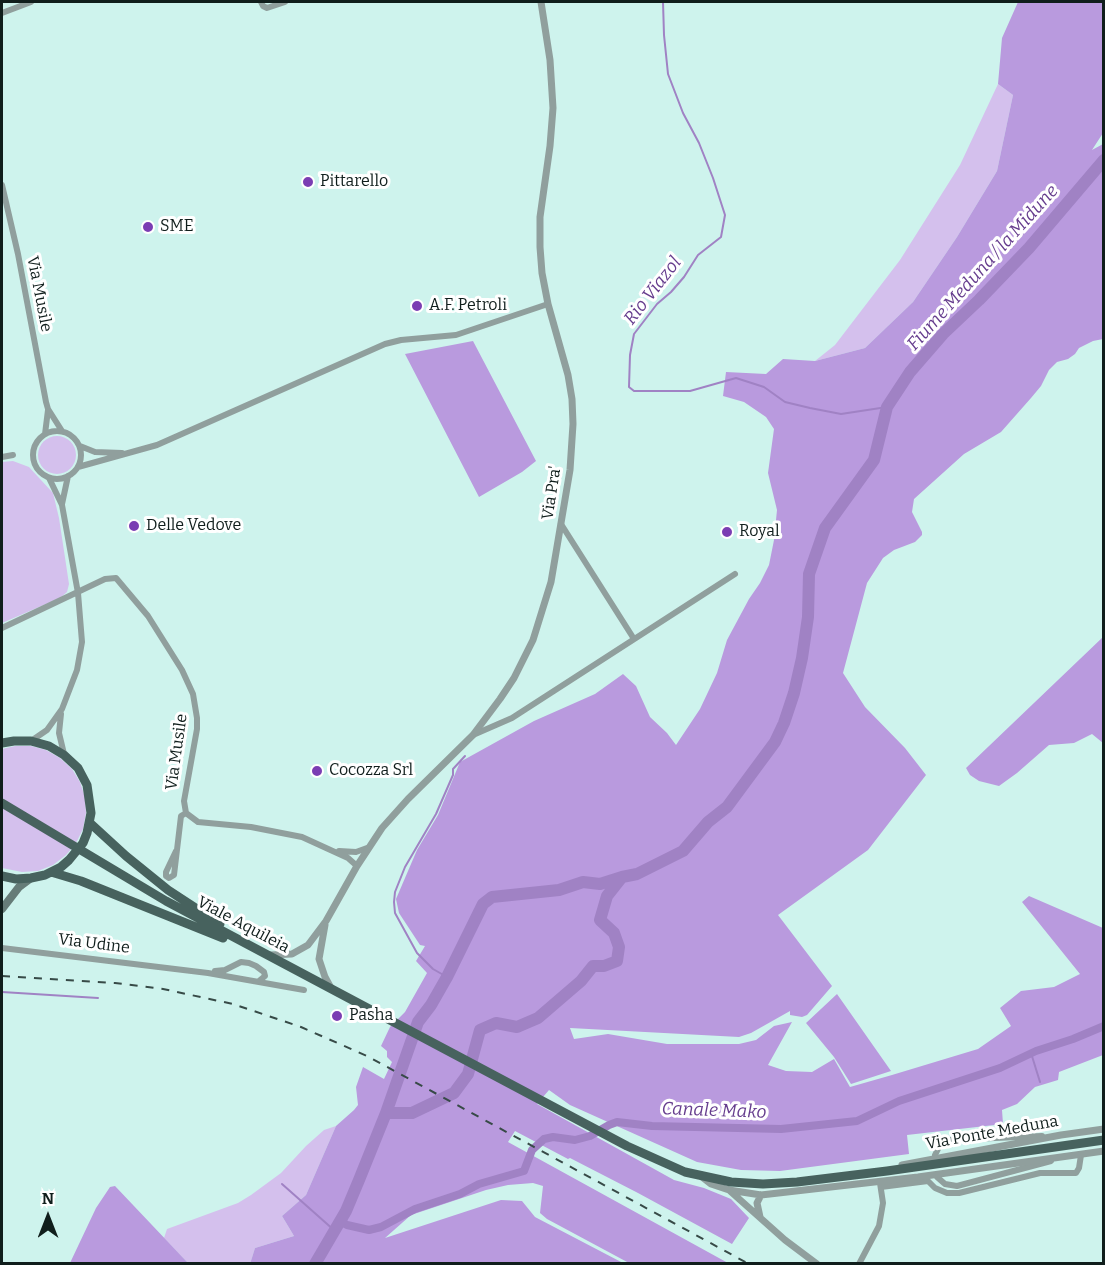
<!DOCTYPE html>
<html>
<head>
<meta charset="utf-8">
<style>
	body { margin:0 }
	#map { position:relative; width:1105px; height:1265px; overflow:hidden; background:#cef3ed; font-family:Bitter,serif }
	canvas { display:block }
	.frame { position:absolute; inset:0; border:3px solid #101e1c; pointer-events:none }
	.north { position:absolute; left:18px; top:1187px; width:60px; height:60px; -webkit-text-stroke:4px #fff; paint-order:stroke; rotate:0deg; font-size:16px; font-weight:700; line-height:24px; text-align:center; color:#101e1c }
	.north::after { content:''; display:block; margin:auto; width:21px; height:27px; background:#101e1c; clip-path:polygon(50% 0,100% 100%,50% 72%,0 100%) }
</style>
</head>
<body>
<div id="map">
<canvas width="1105" height="1265"></canvas>
<div class="frame"></div>
<div class="north">N</div>
</div>
<script>
const c = document.querySelector('canvas').getContext('2d');
c.lineJoin = 'round';
function fill(path, color) { c.fillStyle = color; c.fill(path, 'evenodd'); }
const shape = rows => new Path2D(rows.map(r => 'M' + r).join(''));
function strokePath(path, color, width, dash) { c.strokeStyle = color; c.lineWidth = width; c.lineCap = dash ? 'butt' : 'round'; c.setLineDash(dash || []); c.stroke(path); }
function label(font, color, halo, rows, align = 'center') {
  c.font = font + ' Bitter,serif'; c.lineWidth = 6; c.setLineDash([]); c.textBaseline = 'middle'; c.strokeStyle = halo; c.fillStyle = color; for (const [text, x, y, turn = 0] of rows) {
    c.save(); c.translate(x, y); c.rotate((+turn || 0) * Math.PI / 180); c.textAlign = isNaN(turn) ? turn : align; if (halo) c.strokeText(text, 0, 0); c.fillText(text, 0, 0); c.restore();
  }
}
fill(shape([
	[998,84,1013,95,997,171,957,237,913,302,865,348,815,361,835,345,900,260,960,165],
	'38 455a19 19 0 1 1 38 0a19 19 0 1 1-38 0Z',
	[13,461,29,467,53,493,59,518,69,584,67,592,60,598,2,623,2,462],
	[15,746,31,746,46,750,60,758,72,769,80,782,85,797,86,813,83,829,76,843,66,855,53,865,38,871,22,872,2,868,2,749],
	[336,1126,306,1195,282,1216,294,1236,255,1248,250,1264,188,1263,164,1238,167,1229,238,1203,251,1195,281,1173,306,1146,324,1130]
]), '#d4c0ed');
fill(shape([
	[1018,2,1103,2,1103,133,1092,150,1103,144,1103,339,1093,341,1079,348,1075,354,1068,359,1057,362,1049,370,1041,386,1031,398,1001,432,964,454,914,499,912,512,922,532,922,535,915,542,894,550,883,558,867,583,843,673,865,707,905,748,926,775,868,850,778,915,832,986,807,1015,802,1017,790,1015,790,1011,751,1033,739,1037,570,1028,574,1039,608,1034,667,1044,739,1044,756,1040,774,1026,792,1022,768,1065,786,1071,812,1072,834,1059,850,1087,892,1075,978,1049,1011,1026,1000,1008,1021,991,1054,987,1080,974,1022,902,1029,896,1103,928,1103,1055,1059,1072,1058,1080,1035,1087,1017,1104,1002,1110,1003,1124,907,1135,909,1154,780,1171,741,1170,697,1162,570,1105,549,1090,537,1104,674,1180,704,1188,731,1199,749,1218,732,1244,638,1193,570,1158,568,1159,515,1131,508,1142,728,1263,629,1263,547,1219,540,1213,543,1186,533,1183,508,1185,486,1190,411,1215,385,1238,501,1200,522,1201,535,1217,623,1263,250,1264,255,1248,294,1236,282,1216,306,1195,336,1126,354,1110,358,1105,356,1087,363,1067,384,1079,392,1062,387,1057,387,1051,381,1046,390,1027,405,1012,427,973,416,961,425,946,420,945,399,913,396,899,417,850,438,815,460,762,534,721,595,694,623,674,636,686,650,717,667,733,676,745,700,709,717,673,727,640,749,599,760,583,769,565,774,540,777,510,768,473,774,429,766,417,744,402,723,396,726,372,766,374,783,359,815,361,865,348,913,302,957,237,997,171,1013,95,998,84,1002,38],
	[473,341,536,461,522,472,479,497,405,354],
	[1103,637,1103,743,1092,734,1074,743,1049,745,1017,773,999,786,979,781,970,775,966,768],
	[837,994,891,1071,851,1084,834,1057,806,1023],
	[115,1186,188,1263,70,1263,96,1208,110,1187]
]), '#b99ade');
strokePath(shape([
	[663,2,664,35,668,74,683,113,699,143,713,178,725,215,721,237,698,255,684,277,671,292,657,304,634,334,630,355,629,387,634,391,690,391,736,378,764,387,785,402,810,408,841,414,887,407],
	[447,977,433,969,417,953,395,913,394,902,395,892,405,867,436,814,453,775,453,769,465,756],
	[2,992,98,998],
	[1031,1053,1040,1082],
	[282,1184,335,1231]
]), '#a082c4', 2);
strokePath(shape([
	[340,1221,347,1225,369,1230,381,1227,415,1209,460,1194,479,1184,524,1171,532,1150,544,1139,553,1137,575,1140,590,1136,609,1125,617,1122,652,1126,781,1129,857,1121,899,1101,1000,1068,1036,1051,1073,1039,1104,1026]
]), '#a082c4', 8);
strokePath(shape([
	[386,1113,412,1113,454,1093,468,1074,480,1030,496,1023,517,1027,538,1018,581,981,593,966,604,966,617,961,619,947,614,933,600,920,607,896,622,877,637,874,683,851,708,822,727,807,775,742,784,723,794,693,802,658,808,617,809,574,825,528,874,460,887,407,910,372,943,334,979,300,1029,248,1104,160],
	[315,1264,346,1211,359,1180,386,1113,418,1022,431,1005,447,977,483,904,492,897,559,890,583,882,600,884,622,877]
]), '#a082c4', 12);
strokePath(shape([
	[261,2,263,6,267,8,285,2],
	[2,13,31,2],
	[2,185,18,254,46,402,48,409,62,431],
	'33 455a24 24 0 1 1 48 0a24 24 0 1 1-48 0Z',
	[45,434,48,410],
	[80,446,95,452,122,453],
	[2,457,13,455],
	[78,467,157,445,385,344,401,340,456,335,548,304],
	[62,504,68,476],
	[561,524,634,639],
	[2,628,105,579,116,578,148,616,182,670,193,694,197,718,197,729,184,801,186,813,198,822,251,827,302,837,348,858,357,866],
	[61,714,59,733,64,754],
	[473,735,512,718,735,574],
	[31,741,47,730,62,709,77,670,82,642,78,593,62,505,49,478],
	[176,851,166,872,166,876,169,878,174,875,181,816,186,813],
	[339,851,356,852,367,848],
	[2,948,208,973,304,990],
	[215,971,225,970,241,962,249,963,256,966,264,972,265,976,259,981],
	[935,1155,940,1145,948,1140,1042,1136],
	[937,1177,945,1184,957,1186,1051,1161],
	[881,1187,928,1181,935,1188,947,1193,959,1193,1040,1173,1076,1173,1079,1168,1081,1155],
	[859,1264,879,1226,883,1203,880,1183]
]), '#909f9d', 6);
strokePath(shape([
	[325,925,319,959,325,977,331,988],
	[270,955,292,954,308,945,326,921,357,866,382,828,408,799,473,735,500,699,514,678,533,640,551,582,570,470,573,424,572,399,568,375,548,304,542,273,540,247,540,217,550,146,553,108,550,60,541,2],
	[902,1165,1061,1135,1104,1129],
	[702,1177,711,1184,729,1190,761,1195,918,1177,1104,1151],
	[729,1190,785,1240,817,1264],
	[760,1217,757,1203,761,1195]
]), '#909f9d', 7);
strokePath(shape([
	[2,909,19,887,31,878]
]), '#667c78', 8);
strokePath(shape([
	[2,743,14,741,31,741,49,746,64,755,78,768,87,785,91,813,87,833,83,843,69,860,61,867,45,875,31,878,16,879,2,876],
	[2,803,166,901,627,1146,685,1172,731,1182,763,1184,797,1182,887,1171,1104,1140],
	[90,823,126,856,168,890,220,924],
	[51,872,81,881,223,938]
]), '#47625e', 9);
strokePath(shape([
	[2,976,115,983,163,989,233,1004,301,1027,367,1056,749,1264]
]), '#374a47', 2, [8, 8]);
for (const [x, y, r, color] of [
	[308,182,6,"#7b3db3"],
	[148,227,6,"#7b3db3"],
	[417,306,6,"#7b3db3"],
	[134,526,6,"#7b3db3"],
	[727,532,6,"#7b3db3"],
	[317,771,6,"#7b3db3"],
	[337,1016,6,"#7b3db3"]
]) { const dot = new Path2D(); dot.arc(x, y, r, 0, 2 * Math.PI); c.fillStyle = color; c.fill(dot); strokePath(dot, '#fff', 2); }
label('16px', '#101e1c', '#fff', [
	["Pittarello",320,182],
	["SME",160,227],
	["A.F. Petroli",429,306],
	["Delle Vedove",146,526],
	["Royal",739,532],
	["Cocozza Srl",329,771],
	["Pasha",349,1016]
], 'left');
label('16px', '#101e1c', '#fff', [
	["Via Musile",39,294,79],
	["Via Pra'",552,493,-81],
	["Via Musile",177,752,-82],
	["Viale Aquileia",243,925,28],
	["Via Udine",94,944,7],
	["Via Ponte Meduna",992,1133,-10]
]);
label('italic 18px', '#663d8e', '#fff', [
	["Fiume Meduna / la Midune",983,268,-48],
	["Rio Viazol",653,291,-52],
	["Canale Mako",714,1111,2]
]);
</script>
</body>
</html>
